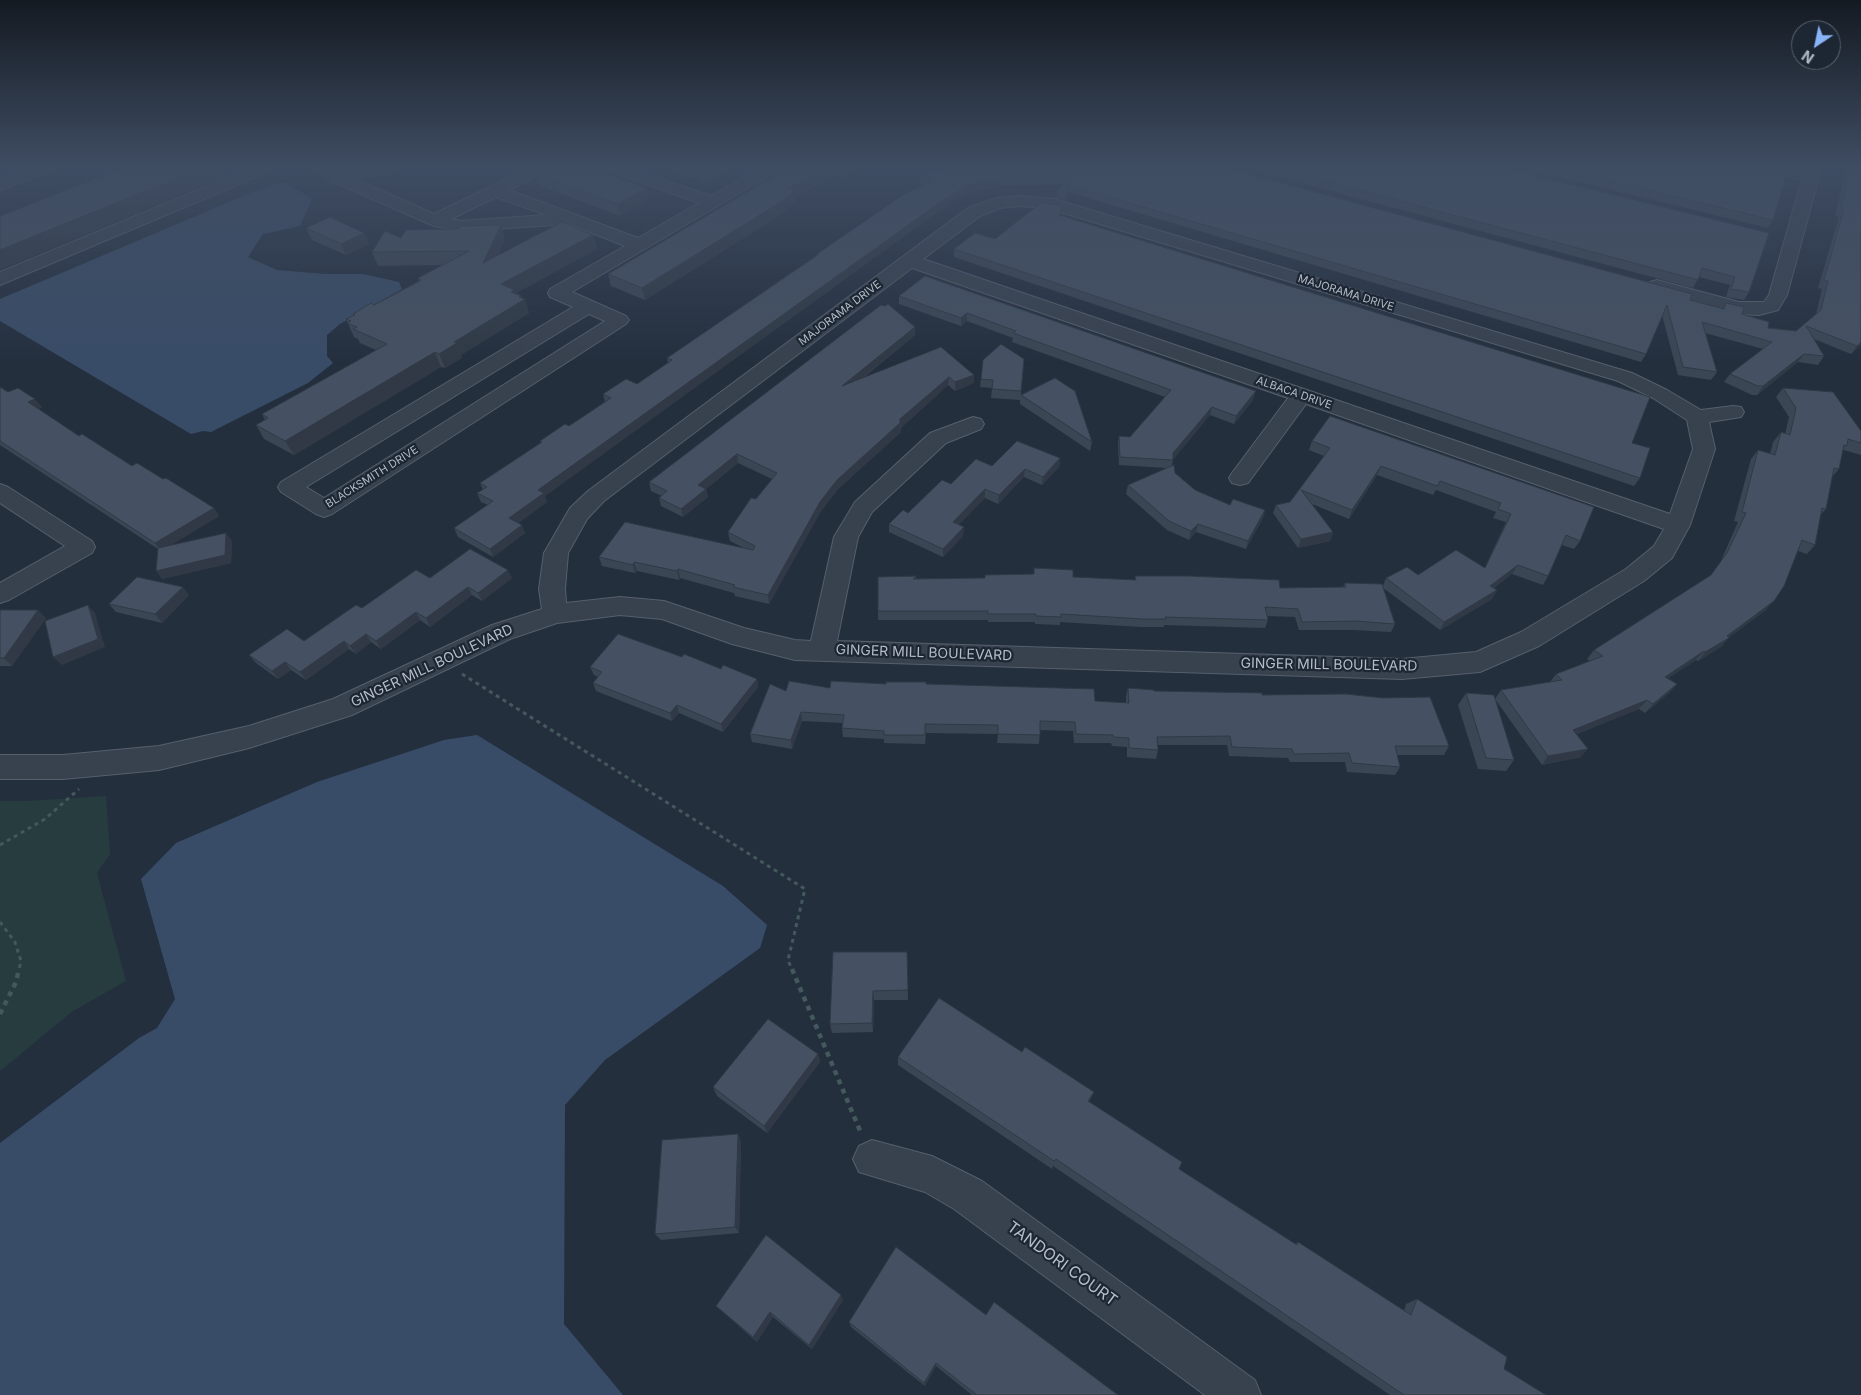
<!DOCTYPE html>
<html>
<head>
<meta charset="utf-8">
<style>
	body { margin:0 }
	#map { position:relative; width:1861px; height:1395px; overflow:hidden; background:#242f3e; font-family:Inter,sans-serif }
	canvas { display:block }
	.north { position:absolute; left:1791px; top:20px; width:50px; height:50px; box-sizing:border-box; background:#1d2633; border:1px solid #59626f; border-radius:50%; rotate:214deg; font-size:14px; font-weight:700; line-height:20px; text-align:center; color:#b4bcc9 }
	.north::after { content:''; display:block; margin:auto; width:18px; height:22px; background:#8ab4f8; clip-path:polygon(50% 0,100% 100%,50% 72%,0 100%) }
</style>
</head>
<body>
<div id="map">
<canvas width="1861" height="1395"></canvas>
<div class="north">N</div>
</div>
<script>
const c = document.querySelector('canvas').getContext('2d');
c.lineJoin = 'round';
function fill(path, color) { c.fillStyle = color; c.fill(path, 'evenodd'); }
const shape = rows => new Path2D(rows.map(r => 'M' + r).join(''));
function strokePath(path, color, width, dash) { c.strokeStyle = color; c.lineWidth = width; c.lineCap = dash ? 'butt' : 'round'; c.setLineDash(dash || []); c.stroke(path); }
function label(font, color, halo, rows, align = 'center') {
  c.font = font + ' Inter,sans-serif'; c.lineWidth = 4.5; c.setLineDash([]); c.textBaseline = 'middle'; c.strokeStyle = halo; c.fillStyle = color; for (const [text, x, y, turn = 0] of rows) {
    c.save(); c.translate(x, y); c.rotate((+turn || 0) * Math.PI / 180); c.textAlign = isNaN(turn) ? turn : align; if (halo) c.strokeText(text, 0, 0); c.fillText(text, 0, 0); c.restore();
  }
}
fill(shape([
	[106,796,110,854,97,873,126,981,73,1011,0,1071,0,801,28,801]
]), '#263c3f');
fill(shape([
	[284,182,312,199,300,226,263,234,248,257,277,270,325,274,363,274,399,282,402,289,340,324,327,335,327,356,333,363,308,383,211,432,203,431,191,434,0,321,0,299,255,191],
	[477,735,723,886,767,925,760,948,605,1060,565,1105,564,1324,623,1395,0,1395,0,1143,139,1038,157,1028,175,999,141,879,176,843,317,782,444,740]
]), '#394c67');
const minor = shape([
	[29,169,52,169,50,172,0,190,0,179,29,169],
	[249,169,270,169,268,172,0,285,0,272,249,169],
	[312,169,333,169,337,171,394,169,392,172,386,174,353,178,434,214,527,169,547,169,545,172,509,190,638,238,699,203,611,172,609,169,632,169,711,196,758,169,777,169,775,172,572,292,626,316,629,320,626,324,332,514,324,517,316,514,281,492,278,487,281,482,573,307,550,297,548,293,550,289,625,246,569,224,461,231,434,226,327,179,312,169],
	[496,197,546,215,461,221,451,219,496,197],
	[589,314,605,321,324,498,306,487,589,314],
	[1769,169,1821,169,1787,295,1778,310,1759,315,1738,314,1650,290,1648,286,1650,282,1657,280,1739,302,1764,302,1769,295,1802,179,1771,172,1769,169],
	[1019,196,1054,199,1632,373,1667,390,1701,410,1733,406,1741,407,1744,412,1741,417,1709,422,1715,449,1690,525,1672,558,1644,581,1539,646,1480,672,1402,679,795,660,732,644,662,619,620,615,557,623,510,639,352,715,249,748,159,770,63,779,0,779,0,755,63,755,159,746,249,726,333,699,492,625,542,609,539,589,544,553,570,508,588,491,968,208,997,198,1019,196],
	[1019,206,1047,208,1618,381,1653,398,1687,420,1693,449,1670,514,923,259,980,216,1000,208,1019,206],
	[912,268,1288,398,1232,473,1229,478,1232,483,1240,485,1248,483,1306,404,1664,529,1654,546,1626,569,1521,632,1476,652,1402,659,837,641,858,537,872,512,946,443,981,429,984,424,981,419,973,417,930,433,855,502,834,537,811,641,795,640,744,628,664,601,620,597,566,603,565,589,568,553,587,519,604,501,912,268],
	[0,484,8,487,92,541,95,547,92,553,9,600,0,603,0,583,65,546,0,503,0,484],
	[872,1140,932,1156,982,1181,1255,1380,1261,1395,1205,1395,954,1209,925,1192,859,1172,853,1159,859,1146,872,1140]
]);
strokePath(minor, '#565f6c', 2);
strokePath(shape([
	[462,674,805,889,788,960,792,970],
	[0,845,45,819,79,789],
	[0,922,15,942,21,961,19,970]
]), '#44595c', 3, [4, 4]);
strokePath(shape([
	[792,969,861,1133],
	[0,1014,16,982,19,969]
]), '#44595c', 4.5, [5, 5]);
fill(minor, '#38414e');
fill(shape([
	[667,169,731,169,705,183],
	[786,169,857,169,843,178,835,175,796,197,796,202,788,208,788,210,645,300,611,286,608,274],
	[1230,169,1722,309,1726,303,1742,314,1768,328,1796,331,1816,314,1822,289,1818,288,1839,217,1835,216,1846,169,1861,169,1861,344,1851,354,1814,339,1824,356,1818,365,1798,362,1757,395,1752,395,1724,382,1730,374,1763,349,1705,333,1717,372,1711,380,1678,375,1662,315,1646,354,1641,362,1068,192,1065,200,1056,198,1057,190,1065,184,1003,186,969,192,939,211,545,496,547,502,518,523,525,533,493,557,458,537,454,528,488,505,481,502,477,493,483,490,480,483,541,443,540,441,569,426,605,402,603,394,637,384,668,363,667,358,817,256,817,254,924,184,920,182,920,175],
	[1249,169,1507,169,1769,233,1749,292,1744,300,1726,297,1730,285,1699,277,1693,288],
	[1526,169,1787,169,1773,220,1768,228],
	[535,174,647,188,649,199,620,216,538,185],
	[1061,215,1632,443,1640,478,1634,486,954,257,954,249,995,239],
	[306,228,364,233,369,244,346,255,312,240],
	[593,235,597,249,516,293,522,298,529,313,461,355,462,358,445,368,441,367,294,455,264,439,256,425,265,420,262,414,376,350,360,343,358,339,354,337,346,319,354,315,353,314,374,305,419,281,418,278,443,265,378,266,372,252,401,238,505,239,498,255],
	[925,276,1253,400,1234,424,1210,415,1173,459,1172,466,1175,473,1195,490,1230,505,1265,510,1263,518,1246,549,1196,532,1189,540,1167,530,1126,494,1128,485,1166,468,1119,465,1118,444,1119,436,1130,437,1165,397,1012,342,1013,338,967,321,961,326,899,304,899,296],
	[915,327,915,335,863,378,974,375,974,383,955,391,948,385,901,428,901,432,838,489,821,511,769,604,735,596,734,593,680,578,679,580,637,571,635,573,602,566,599,557,744,548,730,541,728,532,772,479,738,463,706,489,708,497,683,517,661,506,659,498,662,496,651,491,649,482],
	[1024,359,1021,395,1092,442,1090,451,1020,404,1020,400,991,398,992,388,980,387,981,379],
	[0,387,8,392,42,407,38,409,79,436,132,466,163,479,214,508,219,516,171,545,232,541,231,563,162,579,158,549,0,445],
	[1783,388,1861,431,1861,455,1844,450,1842,452,1839,469,1832,477,1826,509,1820,515,1815,545,1807,554,1798,551,1766,610,1729,637,1721,647,1698,661,1696,660,1668,678,1677,684,1669,693,1645,713,1639,709,1577,734,1581,757,1542,765,1495,699,1501,690,1550,682,1556,674,1590,661,1587,659,1594,650,1710,576,1720,563,1738,522,1734,521,1751,459,1758,450,1770,454,1773,442,1781,432,1785,434,1789,417,1776,397],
	[1330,416,1580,541,1574,549,1562,545,1548,576,1543,585,1512,574,1494,588,1497,590,1492,599,1440,630,1383,588,1395,624,1391,632,1353,630,1299,630,1295,617,1267,616,1268,620,1265,628,1164,625,1164,627,1141,627,1060,622,1060,625,1035,624,1035,622,988,622,988,620,878,620,878,611,916,576,916,579,985,578,1034,574,1034,568,1073,577,1135,580,1135,576,1280,588,1343,587,1345,583,1383,586,1386,578,1485,567,1506,522,1493,518,1496,512,1436,490,1433,495,1377,475,1349,519,1312,504,1333,532,1330,541,1298,548,1273,513,1276,505,1290,502,1324,456,1309,450,1312,441],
	[1060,458,1059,467,1042,485,1024,477,998,504,985,498,958,525,963,536,943,557,889,532,889,524,908,513,951,484],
	[430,578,512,578,482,601,472,595,430,627,420,620,381,649,371,642,356,654,349,649,306,680,291,670,278,679,256,663,249,655,304,641,362,608],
	[189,595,162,623,116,612,109,604],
	[0,610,46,618,12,666,0,666],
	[682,657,757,679,758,687,723,732,679,713,672,721,596,691,593,683,598,677,594,675,590,667],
	[886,684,926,684,1095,701,1126,703,1126,696,1128,688,1154,691,1262,695,1449,746,1444,755,1397,755,1400,767,1395,775,1347,772,1345,762,1290,762,1288,758,1229,756,1227,745,1158,745,1158,750,1156,759,1127,757,1127,747,1112,746,1111,743,1074,743,1073,731,1040,730,1039,744,997,743,998,734,926,733,925,744,884,743,884,739,843,737,842,728,843,723,802,721,792,749,752,742,750,734,786,691],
	[1466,693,1514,760,1506,771,1478,769,1458,705],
	[907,952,908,1000,874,1000,873,1032,832,1033,830,1024],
	[1022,1052,1094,1092,1089,1102,1179,1169,1295,1244,1298,1242,1404,1311,1406,1304,1417,1299,1504,1369,1546,1395,1390,1395,1053,1166,1052,1169,898,1065,898,1057],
	[818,1054,820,1062,767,1133,717,1096,713,1087],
	[738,1134,741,1142,739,1233,661,1240,655,1234],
	[843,1300,812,1349,773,1317,757,1342,716,1306],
	[849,1322,1118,1395,972,1395,936,1366,925,1386,851,1327]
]), '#3b4654');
fill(shape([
	[200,169,221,169,225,177,0,270,0,250],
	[708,169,731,169,705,183,703,172],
	[825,169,835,169,835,175,796,197,796,202,788,208,788,210,645,300,642,288,785,198,789,188],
	[842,169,857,169,843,178],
	[1003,178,1003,186,969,192,939,211,545,496,547,502,513,527,509,518,538,490,939,203,969,184],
	[1068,185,1068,192,1065,200,1066,193],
	[647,188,649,199,620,216,617,204],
	[501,225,505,239,488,276,483,263],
	[364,233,369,244,346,255,341,244],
	[593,235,597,249,516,293,519,303,519,297,522,296,523,300,525,299,529,313,461,355,462,358,445,368,439,354,454,342,501,284],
	[967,313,967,321,961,326,961,318],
	[915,327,915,335,842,394,842,386],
	[1861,342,1861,344,1851,354,1857,346],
	[435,352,441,367,294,455,285,441],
	[1804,354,1798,362,1757,395,1763,386],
	[974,375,974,383,955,391,955,382],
	[949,377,948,385,901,428,900,419],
	[1256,391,1253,400,1234,424,1236,416],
	[35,399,42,407,34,411,28,402],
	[1212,407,1210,415,1173,460,1173,453],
	[900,423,901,432,838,489,821,511,769,604,768,595,820,502,837,480],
	[737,454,738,463,706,489,708,497,683,517,681,509,698,485],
	[1060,458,1059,467,1042,485,1043,477],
	[1381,466,1377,475,1349,519,1352,510],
	[1025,469,1024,477,998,504,999,495],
	[985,489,985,498,953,531,953,522],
	[214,508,219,516,161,551,155,543],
	[1265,510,1263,518,1246,549,1248,541],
	[1198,524,1196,532,1189,540,1191,531],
	[522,525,525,533,493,557,490,549],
	[964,527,963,536,943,557,943,549],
	[1333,532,1330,541,1298,548,1301,539],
	[226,533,232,541,231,563,162,579,156,571],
	[634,562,637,571,635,573,633,565],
	[1518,565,1512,574,1485,595,1490,586],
	[678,569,680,578,679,580,677,571],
	[508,570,512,578,482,601,478,593],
	[183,587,189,595,162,623,155,614],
	[468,587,472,595,430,627,426,618],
	[1497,590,1492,599,1440,630,1444,622],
	[1774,601,1766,610,1726,640,1729,638,1721,647,1698,661,1705,652],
	[88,605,95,613,105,647,62,665,53,657],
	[38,610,46,618,12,666,4,658],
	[416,612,420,620,381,649,376,641],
	[366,634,371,642,356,654,350,646],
	[344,641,349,649,306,680,300,672],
	[1704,651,1696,660,1657,686,1665,677],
	[285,662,291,670,278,679,272,671],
	[757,679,758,687,723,732,721,724],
	[1677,684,1669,693,1645,713,1653,704],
	[1647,700,1639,709,1566,738,1573,730],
	[677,705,679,713,672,721,670,713],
	[801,712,802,721,792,749,791,740],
	[1588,749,1581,757,1542,765,1548,756],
	[873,991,874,1000,873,1032,872,1023],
	[818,1054,820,1062,767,1133,764,1126],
	[738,1134,741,1142,739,1233,735,1227],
	[841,1295,843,1300,812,1349,809,1345],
	[770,1312,773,1317,757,1342,753,1337],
	[936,1363,936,1366,925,1386,924,1383]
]), '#303945');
const building = shape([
	[121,169,200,169,0,250,0,216,121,169],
	[545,169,592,169,647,188,617,204,535,174,545,169],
	[695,169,708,169,703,172,695,169],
	[786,169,825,169,789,188,795,190,785,198,787,198,642,288,608,274,786,169],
	[955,169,1230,169,1692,294,1690,300,1724,309,1726,303,1744,307,1742,314,1769,322,1768,328,1796,331,1821,310,1828,281,1824,280,1844,209,1841,209,1850,169,1861,169,1861,342,1857,346,1806,326,1824,356,1804,354,1763,386,1758,386,1730,374,1772,342,1702,322,1717,372,1683,367,1667,305,1646,354,1068,185,1066,193,1057,190,1075,176,1003,178,969,184,939,203,538,490,544,493,509,518,522,525,490,549,454,528,493,501,477,493,487,487,480,483,542,442,540,441,565,424,569,426,611,398,603,394,626,379,637,384,672,360,667,358,819,254,817,254,903,195,933,180,920,175,955,169],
	[1280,169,1507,169,1769,233,1749,292,1731,289,1735,277,1702,268,1698,280,1280,169],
	[1561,169,1788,169,1773,220,1561,169],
	[1042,202,1062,206,1059,215,1650,397,1632,443,1650,448,1640,478,954,249,975,233,995,239,1042,202],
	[330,217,364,233,341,244,306,228,330,217],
	[562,222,593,235,501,284,515,290,511,292,522,296,519,297,525,299,454,342,457,343,439,354,435,352,285,441,256,425,268,418,262,414,387,344,353,329,357,327,347,323,351,321,346,319,355,315,353,314,371,303,374,305,414,284,421,280,418,278,469,251,372,252,385,231,401,238,406,230,458,229,461,226,501,225,483,263,562,222],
	[925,276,1256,391,1236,416,1212,407,1173,453,1173,460,1120,457,1119,436,1130,437,1171,390,1013,333,1016,331,967,313,961,318,899,296,925,276],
	[888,304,915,327,842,386,941,347,974,375,955,382,949,377,900,419,900,423,837,480,820,502,768,595,733,587,735,585,678,569,677,571,634,562,633,565,599,557,625,522,753,550,755,546,728,532,751,498,756,499,777,473,737,454,698,485,706,489,681,509,659,498,667,491,649,482,881,305,885,306,888,304],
	[1001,344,1024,359,1021,391,992,389,993,380,981,379,983,360,1001,344],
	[1055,378,1075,391,1092,442,1021,395,1055,378],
	[0,387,8,392,18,388,35,399,28,402,79,436,82,434,132,466,137,463,163,479,166,478,214,508,155,543,0,441,0,387],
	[1783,388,1833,392,1861,431,1861,443,1848,439,1847,446,1844,445,1839,469,1834,468,1826,509,1822,508,1815,545,1802,540,1784,586,1774,601,1727,636,1729,638,1705,652,1704,651,1665,677,1677,684,1653,704,1647,700,1573,730,1588,749,1548,756,1501,690,1562,680,1556,674,1603,656,1594,650,1711,575,1727,553,1746,513,1742,512,1758,450,1775,455,1781,432,1790,435,1796,408,1783,388],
	[1330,416,1594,507,1580,541,1566,535,1548,576,1518,565,1490,586,1497,590,1444,622,1386,578,1407,567,1418,575,1456,550,1485,568,1511,514,1498,509,1501,503,1440,481,1437,486,1381,466,1352,510,1301,490,1333,532,1301,539,1276,505,1290,502,1330,448,1312,441,1330,416],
	[1017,441,1060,458,1043,477,1025,469,999,495,985,489,953,522,964,527,943,549,889,524,903,510,908,513,942,480,951,484,976,459,992,466,1017,441],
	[1174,465,1175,473,1195,490,1230,505,1233,499,1265,510,1248,541,1198,524,1191,531,1169,521,1128,485,1174,465],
	[226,533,225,555,156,571,158,548,226,533],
	[470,549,508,570,478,593,468,587,426,618,416,612,376,641,366,634,350,646,344,641,300,672,285,662,272,671,249,655,287,629,304,641,356,605,362,608,416,570,430,578,470,549],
	[1034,568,1073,570,1073,577,1136,580,1135,576,1189,576,1279,580,1280,588,1346,587,1345,583,1382,584,1395,624,1356,621,1302,622,1298,609,1265,607,1268,620,1165,617,1166,619,1143,619,1061,614,1061,617,1036,616,1036,614,988,614,988,611,878,611,878,577,916,576,913,579,985,578,985,575,1034,574,1034,568],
	[137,577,183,587,155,614,109,604,137,577],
	[88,605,98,639,53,657,45,621,88,605],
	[0,610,38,610,4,658,0,658,0,610],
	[618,634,682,657,684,654,721,669,723,665,757,679,721,724,677,705,670,713,593,683,602,672,590,667,618,634],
	[789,681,830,688,831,681,886,684,886,682,926,682,926,684,1094,689,1095,701,1129,703,1128,688,1154,690,1154,691,1262,693,1262,695,1346,694,1383,698,1430,697,1449,746,1395,746,1400,767,1352,763,1349,753,1294,754,1292,749,1232,747,1230,736,1157,737,1158,750,1129,748,1129,738,1114,737,1113,735,1076,734,1075,722,1040,721,1040,735,998,734,998,725,925,724,925,735,884,735,884,731,842,728,844,715,801,712,791,740,750,734,770,684,786,691,789,681],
	[1466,693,1494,695,1514,760,1486,758,1466,693],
	[833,952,907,952,908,990,873,991,872,1023,830,1024,833,952],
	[939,998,1022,1052,1025,1047,1094,1092,1088,1101,1182,1162,1179,1169,1297,1245,1298,1242,1411,1315,1417,1299,1507,1357,1504,1369,1546,1395,1404,1395,1056,1159,1054,1161,898,1057,939,998],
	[768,1019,818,1054,764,1126,713,1087,768,1019],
	[738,1134,735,1227,655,1234,662,1140,738,1134],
	[766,1235,841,1295,809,1345,770,1312,753,1337,716,1306,766,1235],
	[896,1247,986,1315,994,1302,1118,1395,977,1395,936,1363,924,1383,849,1322,896,1247]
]);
fill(building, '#455162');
strokePath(building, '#303945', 1);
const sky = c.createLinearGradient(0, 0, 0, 364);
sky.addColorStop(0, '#141a22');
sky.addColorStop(0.46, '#3f4d63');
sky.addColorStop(1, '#3f4d6300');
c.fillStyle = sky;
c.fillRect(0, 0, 1861, 364);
label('11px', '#b4bcc9', '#1d2633', [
	["MAJORAMA DRIVE",1346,293,17],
	["MAJORAMA DRIVE",840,313,-37],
	["ALBACA DRIVE",1294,393,19],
	["BLACKSMITH DRIVE",372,477,-32]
]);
label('14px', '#b4bcc9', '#1d2633', [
	["GINGER MILL BOULEVARD",924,653,2],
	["GINGER MILL BOULEVARD",1329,665,1],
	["GINGER MILL BOULEVARD",432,666,-25]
]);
label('16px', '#b4bcc9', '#1d2633', [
	["TANDORI COURT",1062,1264,36]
]);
</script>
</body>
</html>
